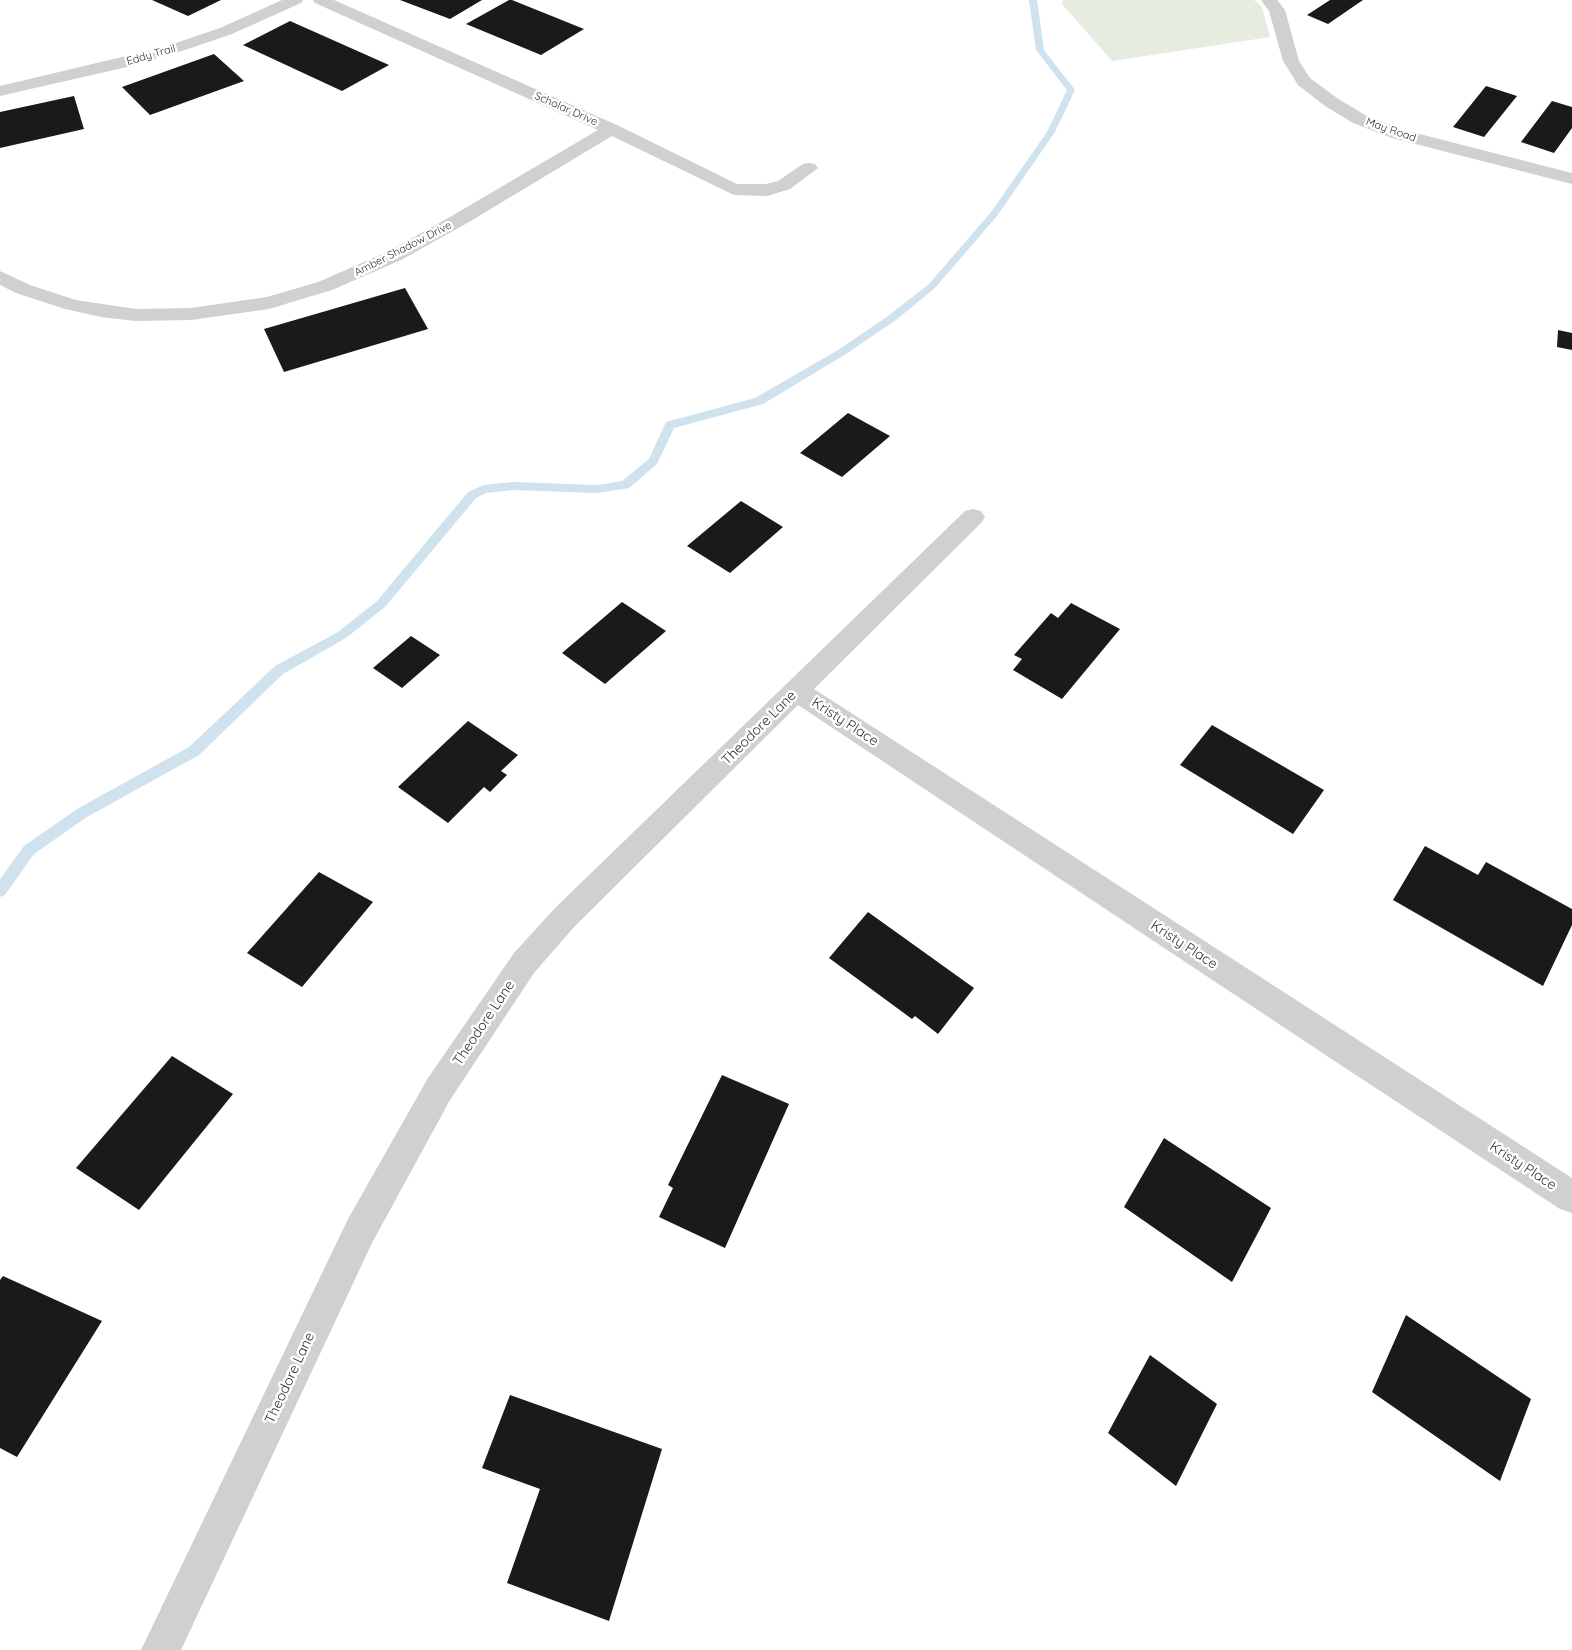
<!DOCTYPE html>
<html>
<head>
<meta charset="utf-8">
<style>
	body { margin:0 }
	canvas { display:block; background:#fff }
</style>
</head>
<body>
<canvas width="1572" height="1650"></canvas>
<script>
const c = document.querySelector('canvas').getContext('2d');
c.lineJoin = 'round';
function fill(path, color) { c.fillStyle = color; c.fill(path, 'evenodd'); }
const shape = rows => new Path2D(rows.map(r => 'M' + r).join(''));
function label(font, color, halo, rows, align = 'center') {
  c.font = font + ' Quicksand,sans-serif'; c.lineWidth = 5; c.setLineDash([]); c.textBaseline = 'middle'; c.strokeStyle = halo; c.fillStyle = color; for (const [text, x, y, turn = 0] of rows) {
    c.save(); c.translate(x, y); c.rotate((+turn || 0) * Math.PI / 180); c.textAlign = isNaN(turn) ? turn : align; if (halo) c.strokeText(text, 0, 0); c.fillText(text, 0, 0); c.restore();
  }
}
fill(shape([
	[1063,0,1254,0,1262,7,1270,37,1112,61,1062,4]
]), '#e6ecdf');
fill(shape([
	[1029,0,1037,0,1044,50,1075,90,1055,132,997,216,935,288,896,320,846,354,763,404,674,428,657,464,629,488,598,493,513,490,486,493,476,498,385,607,346,638,283,674,199,755,87,817,34,854,5,895,0,897,0,879,24,846,77,809,189,747,275,666,338,632,377,601,468,492,484,485,513,482,598,485,622,481,649,459,666,422,755,398,838,350,888,316,929,284,991,212,1047,132,1067,90,1036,50,1029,0]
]), '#cfe2ee');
fill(shape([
	[152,0,221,0,188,16],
	[400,0,482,0,450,19],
	[509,0,512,0,584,29,541,55,466,24],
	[1330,0,1363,0,1328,24,1307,15],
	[290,21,389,65,342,91,243,45],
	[214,54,244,81,150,115,122,87],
	[1486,86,1517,96,1484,137,1453,127],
	[74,96,84,129,0,148,0,112],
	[1552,101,1572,107,1572,128,1554,153,1521,142],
	[405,288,428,329,284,372,264,329],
	[1558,330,1572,333,1572,350,1557,347],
	[848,413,890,436,842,477,800,453],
	[741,501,783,527,730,573,687,546],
	[622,602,666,631,605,684,562,653],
	[1071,603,1120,629,1062,699,1013,670,1022,659,1014,655,1051,613,1058,618],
	[411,636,440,655,402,688,373,668],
	[468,721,518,755,501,771,507,775,490,792,484,787,448,823,398,787],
	[1212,725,1324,790,1293,834,1180,765],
	[1425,846,1478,875,1486,862,1572,909,1572,925,1543,986,1393,900],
	[319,872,373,902,302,987,247,953],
	[868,912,974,988,938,1034,915,1016,912,1019,829,958],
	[172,1056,233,1094,139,1210,76,1168],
	[722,1075,789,1104,725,1248,659,1217,673,1188,668,1185],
	[1164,1138,1271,1208,1232,1282,1124,1207],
	[3,1276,102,1321,17,1457,0,1448,0,1280],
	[1406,1315,1531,1399,1500,1481,1372,1392],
	[1150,1355,1217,1404,1176,1486,1108,1433],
	[510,1395,662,1449,609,1621,507,1583,540,1489,482,1468]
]), '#1a1a1a');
fill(shape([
	[282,0,303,0,301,3,232,34,176,53,127,67,0,96,0,86,164,47,220,28,282,0],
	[313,0,334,0,617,125,737,184,766,184,778,181,803,164,809,163,815,164,818,168,790,189,767,196,734,195,612,136,464,225,401,260,332,290,269,309,191,320,136,321,101,317,65,309,16,293,0,285,0,271,30,285,76,300,136,309,191,308,267,297,318,282,387,252,450,217,598,130,315,3,313,0],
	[1261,0,1277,0,1285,10,1299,61,1310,78,1337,98,1365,115,1404,130,1572,173,1572,184,1392,138,1353,123,1325,106,1298,85,1283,61,1269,11,1261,0],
	[973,509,981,511,985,517,981,523,814,689,1572,1178,1572,1213,1560,1209,1330,1058,798,705,575,926,534,973,450,1100,372,1243,181,1650,141,1650,348,1219,428,1078,514,953,555,908,965,511,973,509]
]), '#d0d0d0');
label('11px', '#333', '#fff', [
	["Eddy Trail",151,55,-16],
	["Scholar Drive",566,109,24],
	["May Road",1391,130,19],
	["Amber Shadow Drive",403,249,-27]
]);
label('14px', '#333', '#fff', [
	["Kristy Place",845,722,33],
	["Theodore Lane",759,728,-45],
	["Kristy Place",1184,945,33],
	["Theodore Lane",484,1023,-56],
	["Kristy Place",1523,1166,33],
	["Theodore Lane",290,1378,-65]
]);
</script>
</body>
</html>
